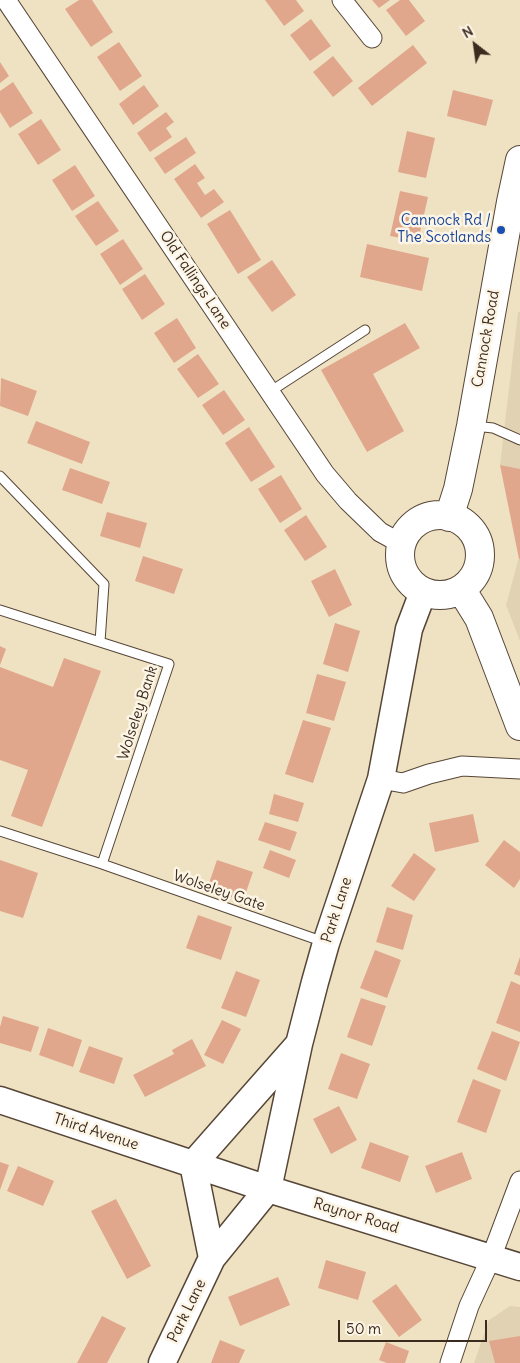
<!DOCTYPE html>
<html>
<head>
<meta charset="utf-8">
<style>
	body { margin:0 }
	#map { position:relative; width:520px; height:1363px; overflow:hidden; background:#efe2c2; font-family:Delius,sans-serif }
	canvas { display:block }
	.north { position:absolute; left:450px; top:20px; width:50px; height:50px; -webkit-text-stroke:4px #fcf5e5; paint-order:stroke; rotate:330deg; font-size:14px; font-weight:700; line-height:20px; text-align:center; color:#3b2a1e }
	.north::after { content:''; display:block; margin:auto; width:18px; height:22px; background:#3b2a1e; clip-path:polygon(50% 0,100% 100%,50% 72%,0 100%) }
	.scale { position:absolute; left:338px; top:1320px; width:149px; height:22px; box-sizing:border-box; border:2px solid #3b2a1e; border-top:0; padding-left:6px; font-size:15px; line-height:18px; white-space:nowrap; color:#3b2a1e; -webkit-text-stroke:4px #fcf5e5; paint-order:stroke }
</style>
</head>
<body>
<div id="map">
<canvas width="520" height="1363"></canvas>
<div class="north">N</div>
<div class="scale">50 m</div>
</div>
<script>
const c = document.querySelector('canvas').getContext('2d');
c.lineJoin = 'round';
function fill(path, color) { c.fillStyle = color; c.fill(path, 'evenodd'); }
const shape = rows => new Path2D(rows.map(r => 'M' + r).join(''));
function strokePath(path, color, width, dash) { c.strokeStyle = color; c.lineWidth = width; c.lineCap = dash ? 'butt' : 'round'; c.setLineDash(dash || []); c.stroke(path); }
function label(font, color, halo, rows, align = 'center') {
  c.font = font + ' Delius,sans-serif'; c.lineWidth = 5; c.setLineDash([]); c.textBaseline = 'middle'; c.strokeStyle = halo; c.fillStyle = color; for (const [text, x, y, turn = 0] of rows) {
    c.save(); c.translate(x, y); c.rotate((+turn || 0) * Math.PI / 180); c.textAlign = isNaN(turn) ? turn : align; if (halo) c.strokeText(text, 0, 0); c.fillText(text, 0, 0); c.restore();
  }
}
fill(shape([
	[518,312,520,312,520,470,500,465],
	[519,557,520,557,520,641,506,605],
	[510,1306,520,1307,520,1363,474,1363,489,1320]
]), '#e1d2b4');
fill(shape([
	[79,0,92,0,113,32,91,47,65,9],
	[265,0,296,0,304,11,284,26],
	[372,0,390,0,379,8],
	[400,0,409,0,425,21,406,36,386,10],
	[311,19,331,46,310,61,290,35],
	[119,42,142,76,120,91,97,57],
	[413,45,427,63,372,106,358,88],
	[333,56,353,81,333,97,313,72],
	[0,62,9,76,0,83],
	[13,82,33,113,10,128,0,112,0,91],
	[144,85,159,106,133,125,119,104],
	[453,90,493,100,486,126,447,116],
	[166,112,174,122,166,128,172,137,150,152,137,133],
	[41,119,61,150,38,165,18,134],
	[407,131,435,138,426,178,398,172],
	[186,137,196,153,165,174,154,158],
	[195,164,205,178,197,183,205,195,214,189,224,202,201,218,174,179],
	[75,165,95,196,72,211,52,180],
	[400,191,428,197,418,241,390,236],
	[98,201,119,231,96,246,75,216],
	[230,210,261,260,238,274,207,224],
	[123,239,143,269,120,285,100,254],
	[367,244,429,258,422,291,360,277],
	[272,260,296,295,272,312,247,277],
	[145,274,165,304,142,320,122,289],
	[177,318,196,348,174,363,154,333],
	[405,323,420,348,373,374,404,431,367,452,321,370],
	[198,354,219,384,198,398,177,369],
	[1,378,37,391,28,416,0,406],
	[224,390,245,420,223,435,202,405],
	[36,421,90,442,82,464,27,443],
	[249,427,275,467,251,482,225,443],
	[500,465,520,469,520,559,519,559],
	[70,468,110,482,102,504,62,490],
	[281,475,302,509,280,523,258,489],
	[107,512,147,523,140,548,100,536],
	[306,515,327,547,305,561,284,530],
	[143,556,183,569,174,594,135,581],
	[335,569,352,605,329,617,311,581],
	[335,623,360,631,348,672,323,664],
	[0,646,6,649,0,665],
	[64,658,101,671,42,827,11,816,28,770,0,760,0,667,53,687],
	[317,674,346,682,334,721,306,713],
	[303,720,331,728,313,783,285,774],
	[274,794,304,803,298,822,269,814],
	[473,814,479,842,435,852,429,823],
	[265,822,297,832,290,851,258,840],
	[504,840,520,852,520,879,514,888,485,865],
	[270,850,296,860,289,878,263,868],
	[414,853,436,869,414,901,391,886],
	[0,860,38,873,23,918,0,911],
	[217,860,253,872,243,901,207,889],
	[387,907,413,915,403,950,376,942],
	[198,915,232,927,221,960,186,948],
	[375,950,401,960,387,998,360,988],
	[520,957,520,976,514,974],
	[236,971,260,980,246,1017,221,1008],
	[511,981,520,985,520,1032,496,1023],
	[361,998,386,1006,372,1046,347,1037],
	[3,1016,39,1027,31,1052,0,1043,0,1027],
	[222,1020,241,1029,223,1064,204,1055],
	[48,1028,82,1040,73,1067,39,1055],
	[492,1031,520,1042,506,1081,477,1069],
	[192,1039,206,1066,145,1097,133,1075,174,1054,172,1050],
	[89,1046,123,1058,114,1084,79,1072],
	[341,1053,370,1064,357,1099,328,1089],
	[473,1079,501,1090,486,1133,457,1122],
	[339,1106,357,1140,331,1154,313,1119],
	[370,1142,409,1156,400,1182,361,1168],
	[462,1152,472,1179,436,1193,425,1166],
	[0,1162,9,1165,0,1190],
	[18,1166,54,1181,43,1206,7,1191],
	[116,1199,151,1266,127,1279,91,1211],
	[326,1260,366,1272,358,1300,318,1288],
	[278,1277,290,1305,240,1326,228,1297],
	[396,1284,422,1320,399,1337,372,1301],
	[102,1316,126,1328,107,1363,77,1363],
	[520,1336,520,1363,495,1363,489,1341],
	[220,1340,245,1350,239,1363,211,1363],
	[386,1342,409,1351,405,1363,387,1363,379,1360]
]), '#e0a78c');
const lane = shape([
	[271,391,365,330],
	[474,426,493,428,520,440],
	[0,476,104,584,100,642,169,664,102,864],
	[0,610,100,642],
	[0,831,102,864,324,942]
]);
const street = shape([
	[6,0,325,474,348,501,380,532,402,544],
	[342,0,372,38],
	[381,779,403,783,429,774,462,766,520,769],
	[450,1363,469,1306,491,1258,520,1181]
]);
const secondary = shape([
	[0,1100,268,1189,520,1267],
	[193,1164,298,1045],
	[193,1164,212,1258],
	[162,1363,212,1258,268,1189,299,1044,315,982,326,943,381,779,409,629,423,592]
]);
const highway = shape([
	'400 555a40 40 0 1 1 80 0a40 40 0 1 1-80 0Z',
	[449,517,458,489,471,426,511,202,520,160],
	[461,589,479,618,520,726]
]);
strokePath(lane, '#564637', 11);
strokePath(street, '#564637', 21);
strokePath(secondary, '#564637', 29);
strokePath(highway, '#564637', 30);
strokePath(lane, '#fff', 9);
strokePath(street, '#fff', 19);
strokePath(secondary, '#fff', 26);
strokePath(highway, '#fff', 28);
for (const [x, y, r, color] of [
	[501,230,5,"#1a4fb4"]
]) { const dot = new Path2D(); dot.arc(x, y, r, 0, 2 * Math.PI); c.fillStyle = color; c.fill(dot); strokePath(dot, '#fcf5e5', 2); }
label('15px', '#164399', '#fcf5e5', [
	["Cannock Rd /",491,221],
	["The Scotlands",491,238]
], 'right');
label('15px', '#3b2a1e', '#fcf5e5', [
	["Old Fallings Lane",195,280,56],
	["Cannock Road",486,339,-80],
	["Wolseley Bank",138,713,-72],
	["Wolseley Gate",219,891,19],
	["Park Lane",337,910,-72],
	["Third Avenue",96,1132,18],
	["Raynor Road",356,1216,17],
	["Park Lane",187,1311,-64]
]);
</script>
</body>
</html>
